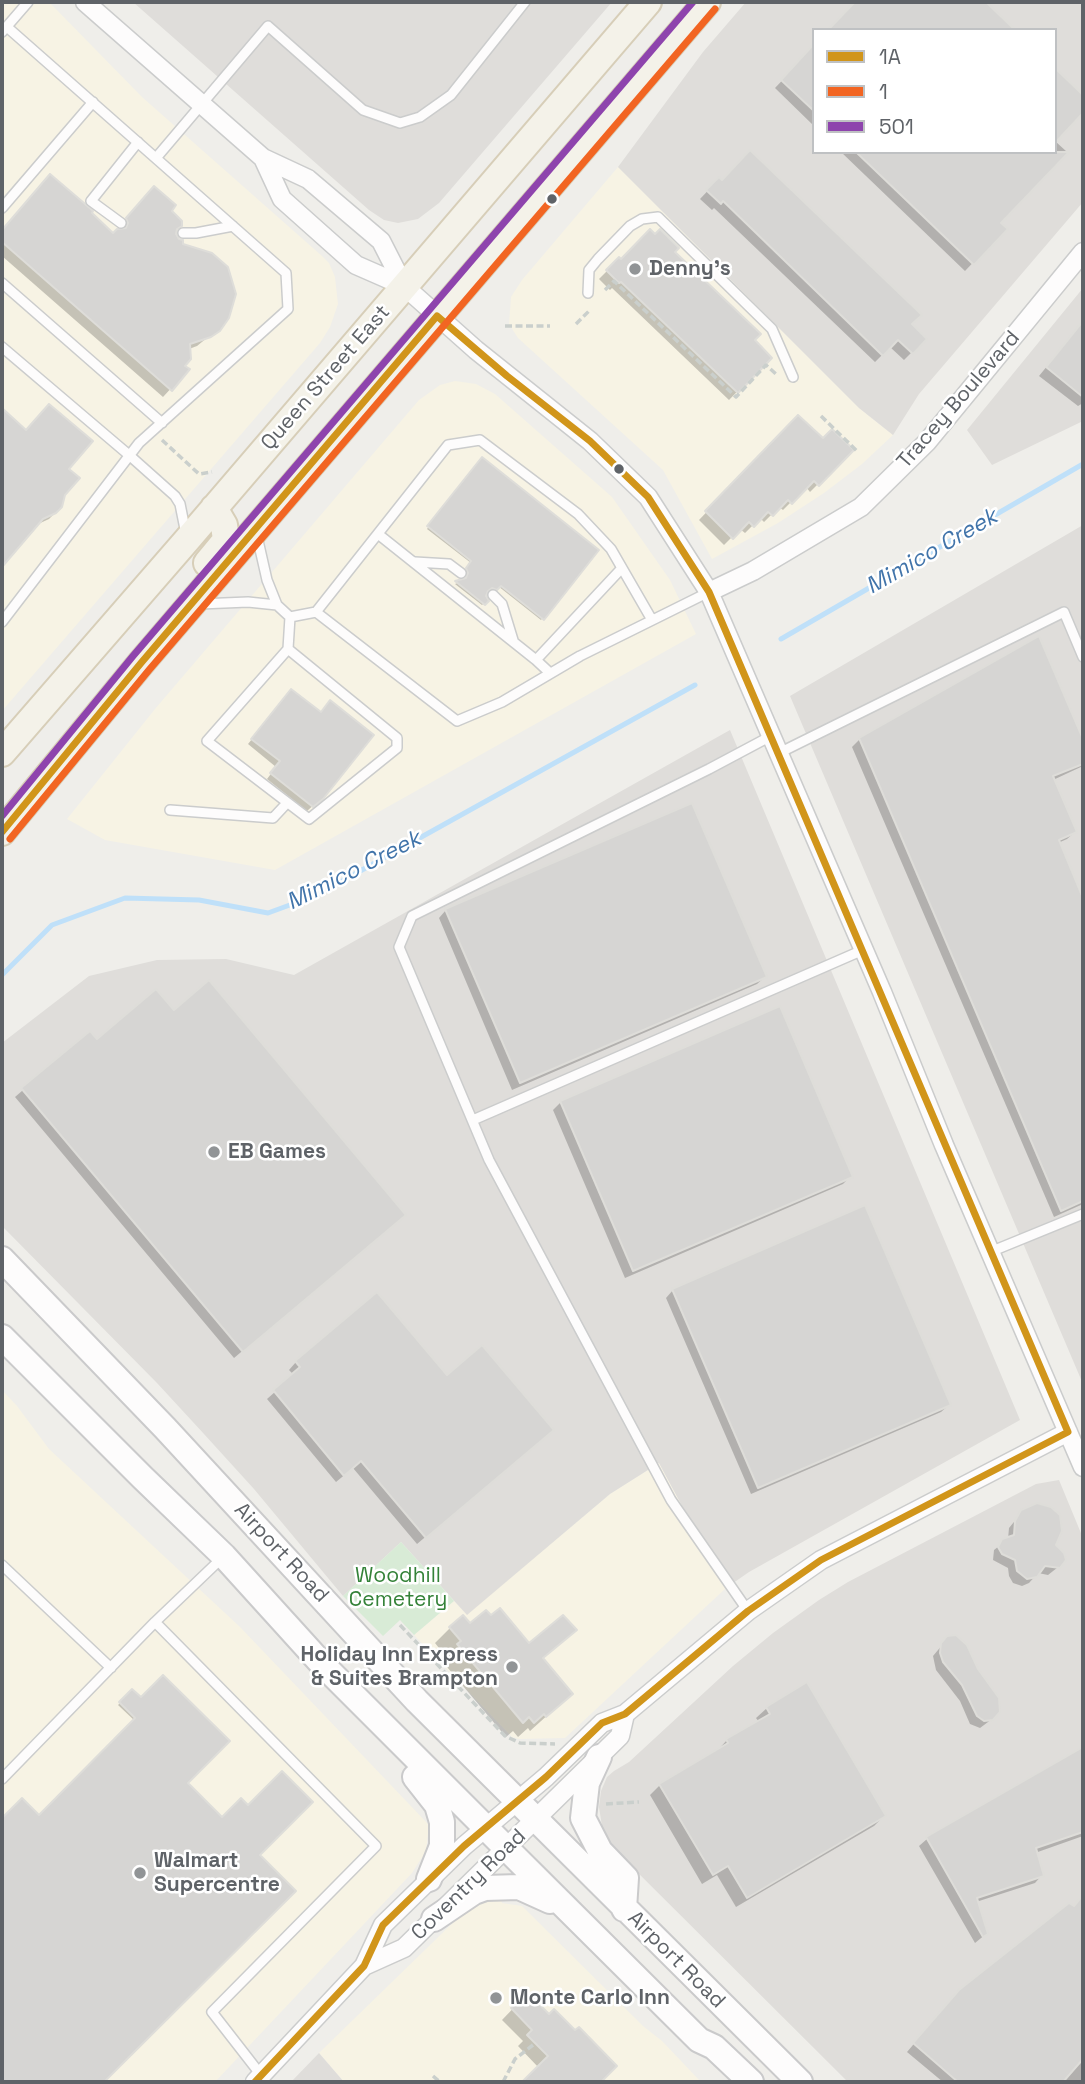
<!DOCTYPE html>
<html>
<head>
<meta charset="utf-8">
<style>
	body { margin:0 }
	#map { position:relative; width:1085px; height:2084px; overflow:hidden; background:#efeeea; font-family:"Space Grotesk",sans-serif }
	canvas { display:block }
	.frame { position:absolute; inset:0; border:4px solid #5f6368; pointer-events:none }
	.legend { position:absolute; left:812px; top:28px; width:245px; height:126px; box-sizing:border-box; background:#fff; border:2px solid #bfc1c3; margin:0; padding:9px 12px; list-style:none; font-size:21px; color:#5f6368 }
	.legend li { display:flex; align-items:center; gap:14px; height:35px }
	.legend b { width:35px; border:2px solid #bfc1c3 }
</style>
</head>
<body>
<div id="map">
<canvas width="1085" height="2084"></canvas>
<div class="frame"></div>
<ul class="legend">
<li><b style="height:9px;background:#d1951a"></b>1A</li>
<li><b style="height:9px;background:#f26522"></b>1</li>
<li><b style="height:9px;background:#8e44ad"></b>501</li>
</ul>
</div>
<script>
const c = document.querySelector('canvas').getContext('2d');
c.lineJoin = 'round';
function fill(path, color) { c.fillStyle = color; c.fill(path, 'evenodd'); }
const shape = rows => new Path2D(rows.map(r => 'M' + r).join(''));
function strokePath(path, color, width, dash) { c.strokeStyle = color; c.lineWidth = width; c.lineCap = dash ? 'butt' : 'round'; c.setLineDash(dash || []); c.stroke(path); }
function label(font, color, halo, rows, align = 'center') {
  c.font = font + ' "Space Grotesk",sans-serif'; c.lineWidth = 5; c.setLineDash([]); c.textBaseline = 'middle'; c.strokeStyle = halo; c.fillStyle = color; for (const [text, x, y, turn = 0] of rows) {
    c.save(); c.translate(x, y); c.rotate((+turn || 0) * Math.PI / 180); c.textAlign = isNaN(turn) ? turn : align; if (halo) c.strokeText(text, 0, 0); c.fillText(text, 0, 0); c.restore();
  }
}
fill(shape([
	[2,2,49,2,142,97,322,256,329,263,335,277,338,304,330,327,320,343,2,711],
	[618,167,859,408,893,435,862,464,824,493,778,523,712,559,663,470,518,338,509,324,511,297,522,280],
	[455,381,476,384,495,394,612,497,670,580,696,634,275,870,105,840,67,819,155,709,419,400,440,385],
	[2,1390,17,1406,49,1449,240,1627,429,1825,426,1851,412,1873,215,2082,2,2082],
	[659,1463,726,1588,565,1738,519,1739,512,1737,414,1635,454,1601,467,1614,610,1494],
	[501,1899,502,1903,522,1906,643,2026,662,2041,701,2082,344,2082,319,2053,465,1911,484,1902]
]), '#f7f3e4');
fill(shape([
	[133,2,612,2,439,203,418,219,398,223,384,220,369,210],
	[746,2,1083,2,1083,202,919,394,893,435,859,408,618,167,703,52],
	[814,30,1055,30,1055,152,814,152],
	[1083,288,1083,421,992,465,967,430],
	[1083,525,1083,1384,790,696],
	[730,730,1020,1420,749,1572,726,1588,659,1463,610,1494,467,1615,401,1542,343,1596,254,1489,204,1434,157,1383,2,1226,2,1043,89,976,157,960,226,959,294,975],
	[1059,1480,1083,1538,1083,2082,848,2082,617,1852,609,1842,602,1826,599,1807,601,1791,607,1777,614,1771,629,1762,733,1666,773,1633,819,1600,848,1582,1036,1484],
	[319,2053,344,2082,291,2082]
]), '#dfddda');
fill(shape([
	[401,1542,454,1601,414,1635,400,1620,383,1636,343,1596]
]), '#d8ebd6');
fill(shape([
	[857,2,983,2,1012,30,830,30],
	[814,47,814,126,775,88],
	[1055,141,1067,152,999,223,1005,229,965,271,841,152,1055,152],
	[719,179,910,324,925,339,904,360,890,347,875,362,714,208,712,210,700,199],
	[43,184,89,213,113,235,120,230,119,227,147,196,169,211,174,234,218,329,197,346,189,349,182,366,188,370,163,397,2,256,2,231],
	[673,252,770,358,729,400,612,288,610,290,599,279,619,259],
	[1083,322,1083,403,1078,406,1039,376],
	[2,411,66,469,64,494,57,511,49,519,36,525,2,564],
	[798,417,823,441,852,450,810,492,806,487,783,510,779,507,764,522,760,518,745,533,740,529,724,545,699,520],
	[482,459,597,550,541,620,498,586,494,591,489,589,484,596,487,600,482,605,455,584,465,580,467,576,465,571,471,563,427,529],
	[1038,638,1083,744,1083,766,1053,780,1075,832,1067,839,1058,843,1083,902,1083,1204,1054,1217,852,747,860,739],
	[287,696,316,803,307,811,267,779,276,767,248,744],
	[446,910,765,977,757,984,512,1090,439,918],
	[174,1012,396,1222,234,1358,15,1097,89,1033,97,1041],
	[561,1102,851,1176,843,1184,625,1278,553,1110],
	[673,1290,949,1405,941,1412,751,1494,666,1298],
	[296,1362,446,1377,544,1437,417,1544,353,1468,336,1482,267,1399,294,1375,289,1370],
	[1018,1517,1054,1545,1062,1564,1048,1575,1038,1573,1029,1583,1022,1586,1013,1583,1009,1576,1008,1568,993,1560,994,1550,1008,1539,1009,1528],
	[470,1626,529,1645,574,1630,542,1659,571,1694,530,1731,528,1728,518,1737,513,1731,506,1737,442,1661,446,1657,435,1643,450,1628],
	[948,1638,996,1716,980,1728,970,1724,960,1701,936,1670,933,1656],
	[132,1691,185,1783,293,1891,102,2082,2,2082,2,1816,4,1819,39,1817,135,1721,118,1705],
	[767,1708,884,1816,874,1826,736,1907,717,1875,702,1884,650,1795,660,1785,717,1751,727,1740,759,1722,756,1718],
	[1083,1749,1083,1836,1035,1853,1042,1875,1035,1883,976,1902,986,1934,975,1943,919,1846,927,1839],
	[1083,1897,1083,2082,943,2082,907,2052,951,2000,1073,1908],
	[527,1994,549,2016,615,2066,599,2082,525,2082,539,2068,518,2046,523,2041,502,2020]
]), '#0003');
strokePath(shape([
	[781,639,1083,464],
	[2,975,52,925,125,898,199,900,268,913,317,895,695,685]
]), '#bfe0f9', 5);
const building = shape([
	[855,2,986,2,1015,30,828,30,855,2],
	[814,44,814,111,781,80,814,44],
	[1055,68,1083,95,1083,113,1055,143,1055,68],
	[750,150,922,315,912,324,927,339,913,354,898,340,883,356,723,201,721,204,706,190,719,177,722,180,750,150],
	[856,152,1069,152,1001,223,1008,229,974,265,856,152],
	[50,174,84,203,93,211,92,213,113,233,117,229,126,228,128,223,126,218,154,186,176,205,172,211,182,221,182,226,177,229,176,234,179,239,183,240,183,244,212,253,228,267,236,294,229,318,220,331,211,337,190,344,191,359,185,366,190,369,172,391,2,242,2,230,50,174],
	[650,229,655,234,660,229,679,248,675,252,761,334,755,340,772,358,738,393,621,282,619,283,606,270,619,257,621,259,650,229],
	[1083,321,1083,397,1046,367,1083,321],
	[49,404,93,441,69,469,80,478,65,495,62,507,56,513,43,519,2,567,2,408,26,430,49,404],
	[798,415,823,438,832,429,854,450,819,486,814,481,792,504,788,500,773,516,768,512,754,527,749,522,733,539,705,511,798,415],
	[482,457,599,550,544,620,501,586,497,590,492,588,488,591,486,596,489,601,485,605,455,581,466,578,468,573,466,568,471,561,427,526,482,457],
	[1039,636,1083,739,1083,764,1053,776,1077,832,1059,840,1083,898,1083,1201,1061,1211,859,738,1039,636],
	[291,689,321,712,330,700,374,735,323,799,313,807,270,773,280,761,251,739,291,689],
	[692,803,767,977,520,1083,445,909,692,803],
	[209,980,406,1215,243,1352,21,1088,90,1031,97,1039,156,989,174,1010,209,980],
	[780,1006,853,1177,633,1271,560,1101,780,1006],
	[865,1205,951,1405,758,1488,672,1289,865,1205],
	[377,1292,447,1375,482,1345,554,1430,426,1538,361,1461,344,1476,273,1390,300,1367,295,1361,377,1292],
	[1037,1503,1051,1507,1060,1515,1062,1531,1056,1545,1064,1553,1066,1560,1060,1568,1045,1566,1037,1577,1027,1579,1017,1571,1015,1560,1002,1554,998,1547,1002,1539,1014,1535,1015,1521,1021,1510,1037,1503],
	[500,1608,529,1643,563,1615,577,1630,543,1658,573,1694,546,1717,544,1714,534,1723,529,1717,523,1723,457,1644,461,1641,449,1627,463,1615,470,1623,486,1610,491,1615,500,1608],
	[956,1635,967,1645,978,1669,999,1698,1000,1712,993,1720,984,1721,977,1716,962,1685,943,1662,940,1653,941,1643,947,1636,956,1635],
	[163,1675,230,1741,188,1783,222,1817,241,1798,248,1805,282,1771,313,1802,260,1855,296,1891,104,2082,2,2082,2,1818,22,1798,39,1815,135,1718,119,1702,132,1689,141,1697,163,1675],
	[807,1682,886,1816,747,1898,728,1866,713,1875,659,1784,728,1743,726,1739,770,1714,766,1707,807,1682],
	[1083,1747,1083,1832,1036,1848,1044,1876,977,1898,988,1934,983,1937,926,1837,1083,1747],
	[1083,1895,1083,2059,1063,2082,958,2082,913,2043,959,1990,1069,1903,1074,1906,1083,1895],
	[527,1992,549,2014,554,2009,575,2030,579,2027,617,2066,601,2082,522,2082,548,2056,527,2035,532,2030,511,2008,527,1992]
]);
fill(building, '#d6d5d3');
strokePath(building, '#deddd9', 2);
const lane = shape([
	[2,32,28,2],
	[156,158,268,26,363,110,400,123,420,117,451,95,525,2],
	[2,208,93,102],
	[121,223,91,201,138,142],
	[183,233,196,233,233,226],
	[2,283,162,423],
	[588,293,589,270,598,259,630,226,642,219,658,217,772,329,793,377],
	[2,347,129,455,175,496,180,504,186,534],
	[378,534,536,660],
	[257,536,267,580,277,605,290,617,288,649,207,741,309,819,397,748,397,738,288,649],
	[415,562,449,564,461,573],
	[493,595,502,604,513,640],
	[200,604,248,602,277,605],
	[290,617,316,612],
	[652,620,611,549,578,514,480,440,448,445,316,612,457,721,502,702,580,656,709,592],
	[2,622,139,443,288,309,286,273,7,27],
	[550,673,536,660,622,568],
	[779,753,1064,612,1083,657],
	[170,810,273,818,287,803],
	[473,1120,863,950],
	[990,1252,1083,1214],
	[2,1565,111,1668],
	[748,1611,671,1500,489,1160,399,947,412,916,709,769,771,736],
	[155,1622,376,1846,212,2012,261,2075],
	[2,1779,155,1622,223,1557]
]);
const street = shape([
	[85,2,263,158,308,179,381,241,404,286],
	[263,158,282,199,356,265,404,286,476,350,590,441,648,497,700,578,709,592,882,992,944,1145,1083,1467],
	[709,592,753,571,861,507,927,442,1083,252],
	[364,1966,404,1948,620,1736,625,1714],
	[255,2082,364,1966,383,1925,464,1846,546,1777,602,1723,625,1714,748,1611,821,1560,1068,1432]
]);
const secondary = shape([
	[2,1259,165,1428,417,1701,800,2082],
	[2,1337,143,1478,224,1556,321,1663,506,1848,699,2040,714,2047,751,2082],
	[599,1757,587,1783,583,1818,600,1851,626,1878,624,1909],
	[415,1777,437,1805,442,1822,442,1846,429,1879],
	[434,1919,474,1892,485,1888,519,1887,550,1901]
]);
const primary = shape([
	[207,563,226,540,224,525,214,508],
	[2,753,187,540,648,2],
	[2,832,141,663,707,2]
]);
strokePath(lane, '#cbcccc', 12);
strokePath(street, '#cbcccc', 21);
strokePath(secondary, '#cacacb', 28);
strokePath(primary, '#d7ceb8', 30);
strokePath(shape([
	[605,290,614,281,736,397,766,365,777,375],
	[576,324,590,310],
	[505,326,550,326],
	[821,416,857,451],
	[162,440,199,474,212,472],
	[400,1625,505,1736,520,1743,555,1744],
	[606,1804,639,1802],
	[433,2076,440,2082],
	[503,2082,515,2059,533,2045]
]), '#cacfcc', 3.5, [7, 3.5]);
strokePath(lane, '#fdfcfc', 9);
strokePath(street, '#fdfcfc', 18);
strokePath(secondary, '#fdfcfc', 24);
strokePath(primary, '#f4f2e9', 26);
strokePath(shape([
	[2,832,141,663,437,316,507,376,590,441,648,497,709,592,1068,1432,821,1560,748,1611,625,1714,602,1723,546,1777,464,1846,383,1925,364,1966,255,2082]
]), '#d1951a', 7);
strokePath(shape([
	[10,839,149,670,715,9]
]), '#f26522', 7);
strokePath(shape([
	[2,816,133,656,693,2]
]), '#8e44ad', 7);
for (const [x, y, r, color] of [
	[552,199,6,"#5f6368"],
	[635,269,7,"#919496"],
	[619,469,6,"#5f6368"],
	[214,1152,7,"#919496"],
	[512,1667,7,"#919496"],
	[140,1873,7,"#919496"],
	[496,1998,7,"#919496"]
]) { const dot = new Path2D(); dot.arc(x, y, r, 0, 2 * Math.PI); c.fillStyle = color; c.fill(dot); strokePath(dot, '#fff', 2.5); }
label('bold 21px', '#5f6368', '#fff', [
	["Denny's",649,269],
	["EB Games",228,1152],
	["Holiday Inn Express",498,1655,"right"],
	["& Suites Brampton",498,1679,"right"],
	["Walmart",154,1861],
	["Supercentre",154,1885],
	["Monte Carlo Inn",510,1998]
], 'left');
label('21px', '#5f6368', '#fff', [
	["Queen Street East",326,378,-49],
	["Tracey Boulevard",959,400,-49],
	["Airport Road",281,1553,47],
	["Coventry Road",469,1885,-44],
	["Airport Road",676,1960,45]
]);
label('21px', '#348238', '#fff', [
	["Woodhill",398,1576],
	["Cemetery",398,1600]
]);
label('italic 23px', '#4174aa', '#fff', [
	["Mimico Creek",932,552,-30],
	["Mimico Creek",354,871,-27]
]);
</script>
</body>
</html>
